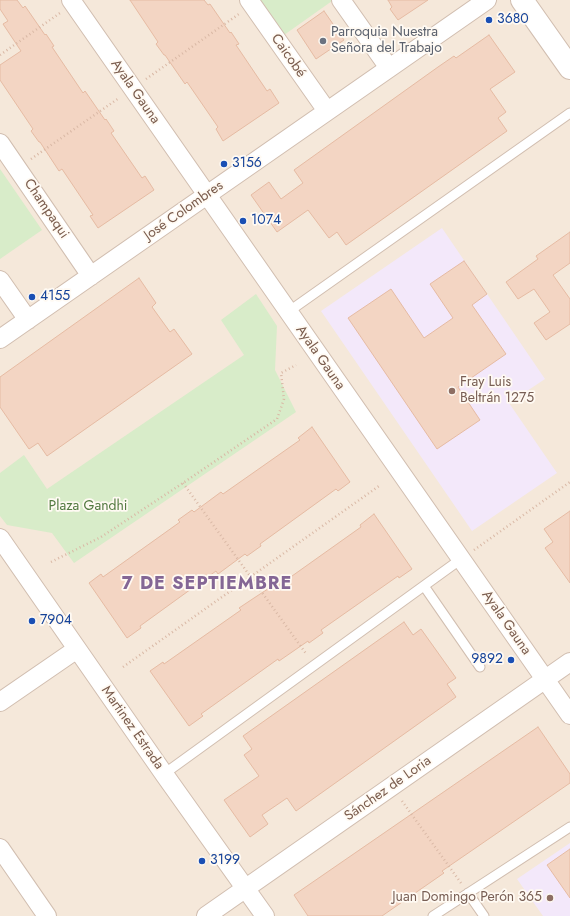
<!DOCTYPE html>
<html>
<head>
<meta charset="utf-8">
<style>
	body { margin:0 }
	canvas { display:block; background:#fdf6ec }
</style>
</head>
<body>
<canvas width="570" height="916"></canvas>
<script>
const c = document.querySelector('canvas').getContext('2d');
c.lineJoin = 'round';
function fill(path, color) { c.fillStyle = color; c.fill(path, 'evenodd'); }
const shape = rows => new Path2D(rows.map(r => 'M' + r).join(''));
function strokePath(path, color, width, dash) { c.strokeStyle = color; c.lineWidth = width; c.lineCap = dash ? 'butt' : 'round'; c.setLineDash(dash || []); c.stroke(path); }
function label(font, color, halo, rows, align = 'center') {
  c.font = font + ' Jost,sans-serif'; c.lineWidth = 3.5; c.setLineDash([]); c.textBaseline = 'middle'; c.strokeStyle = halo; c.fillStyle = color; for (const [text, x, y, turn = 0] of rows) {
    c.save(); c.translate(x, y); c.rotate((+turn || 0) * Math.PI / 180); c.textAlign = isNaN(turn) ? turn : align; if (halo) c.strokeText(text, 0, 0); c.fillText(text, 0, 0); c.restore();
  }
}
fill(shape([
	[0,0,570,0,570,916,0,916]
]), '#f5e8da');
fill(shape([
	[442,228,545,379,509,403,557,473,472,531,321,311],
	[570,843,570,916,543,916,517,879]
]), '#f3e8fa');
fill(shape([
	[260,0,331,0,332,1,284,35],
	[0,169,42,230,0,259],
	[256,294,277,326,275,370,296,412,74,563,52,533,7,525,0,516,0,473,24,455,47,489,244,355,221,320]
]), '#d8ecc9');
const building = shape([
	[0,0,17,0,23,8,25,6,45,35,46,34,54,46,52,47,83,93,85,91,105,120,106,119,114,131,111,133,142,178,145,176,154,190,98,228,90,216,93,215,62,169,59,171,40,142,39,142,31,131,33,129,0,80,0,65,21,51,3,24,8,21,0,9,0,0],
	[130,0,204,0,208,5,210,4,230,33,231,32,239,44,236,45,267,91,270,89,279,103,223,141,216,129,218,127,187,82,185,84,165,55,164,55,156,44,158,42,130,0],
	[388,0,428,0,398,20,390,9,392,7,388,0],
	[324,11,344,40,316,59,297,30,324,11],
	[489,35,515,72,490,89,506,112,498,118,507,131,346,245,337,232,329,238,308,210,277,232,251,195,269,182,281,199,303,183,294,170,438,67,454,56,456,58,489,35],
	[570,232,570,263,553,275,570,299,570,324,546,340,534,323,550,312,534,289,518,299,506,282,538,259,536,256,570,232],
	[464,261,487,294,472,305,506,354,458,387,480,420,437,449,348,318,391,289,424,338,453,318,430,284,464,261],
	[139,278,156,303,152,307,170,332,174,329,192,354,47,456,38,443,29,449,0,407,0,377,139,278],
	[312,427,350,482,338,491,336,489,260,544,261,546,247,556,245,554,218,574,216,571,140,626,141,628,127,638,89,583,101,574,103,577,180,522,178,520,192,510,194,512,221,492,223,494,300,440,298,438,312,427],
	[570,511,570,583,545,548,553,542,544,529,570,511],
	[374,514,412,569,399,578,398,576,321,630,323,633,309,643,308,641,279,661,278,659,201,714,203,716,189,726,150,671,163,662,164,664,241,610,239,608,254,598,283,579,285,581,361,527,360,525,374,514],
	[404,622,413,635,421,629,456,678,447,684,456,697,296,811,287,798,262,815,268,824,250,837,224,800,259,776,244,755,252,749,243,736,404,622],
	[538,727,570,774,570,783,442,871,444,873,382,916,308,916,294,895,538,727],
	[570,849,570,898,547,865,570,849]
]);
fill(building, '#f3d5c3');
strokePath(building, '#e6bba3', 1);
const service = shape([
	[288,312,570,113],
	[424,586,480,667],
	[164,774,461,559],
	[468,893,484,916],
	[433,916,570,827]
]);
const minor = shape([
	[71,0,570,715],
	[249,0,327,111],
	[341,0,389,68],
	[0,143,91,276],
	[0,280,28,320],
	[0,339,487,0],
	[0,538,164,774,265,916],
	[0,702,77,649],
	[0,848,47,916],
	[206,916,570,662]
]);
const tertiary = shape([
	[522,0,570,68]
]);
strokePath(service, '#d1beb0', 11);
strokePath(minor, '#d1beb0', 20);
strokePath(tertiary, '#d1beb0', 24);
strokePath(shape([
	[0,55,60,13],
	[146,79,239,14],
	[31,159,119,98],
	[183,483,307,655],
	[474,550,570,482],
	[51,562,101,537,183,483,277,419,284,399,281,373,296,365],
	[123,667,379,486],
	[402,801,461,883]
]), '#d9b8a5', 2.5, [1, 3]);
strokePath(service, '#fff', 9);
strokePath(minor, '#fff', 18);
strokePath(tertiary, '#fff', 22);
for (const [x, y, r, color] of [
	[489,20,4,"#1a4fb4"],
	[323,41,4,"#6b7280"],
	[224,164,4,"#1a4fb4"],
	[243,221,4,"#1a4fb4"],
	[32,297,4,"#1a4fb4"],
	[452,391,4,"#8d6e63"],
	[32,621,4,"#1a4fb4"],
	[511,660,4,"#1a4fb4"],
	[202,861,4,"#1a4fb4"],
	[550,898,4,"#8d6e63"]
]) { const dot = new Path2D(); dot.arc(x, y, r, 0, 2 * Math.PI); c.fillStyle = color; c.fill(dot); strokePath(dot, '#fffaf3', 1.5); }
label('14px', '#164399', '#fffaf3', [
	["3680",497,20],
	["3156",232,164],
	["1074",251,221],
	["4155",40,297],
	["7904",40,621],
	["9892",503,660,"right"],
	["3199",210,861]
], 'left');
label('14px', '#5b616d', '#fffaf3', [
	["Parroquia Nuestra",331,33],
	["Señora del Trabajo",331,49]
], 'left');
label('14px', '#7a5c4d', '#fffaf3', [
	["Caicobé",288,56,55],
	["Ayala Gauna",135,92,55],
	["Champaqui",46,209,56],
	["José Colombres",184,211,-35],
	["Ayala Gauna",320,358,55],
	["Ayala Gauna",506,623,55],
	["Martinez Estrada",132,728,55],
	["Sánchez de Loria",388,789,-35]
]);
label('14px', '#785e54', '#fffaf3', [
	["Fray Luis",460,383],
	["Beltrán 1275",460,399],
	["Juan Domingo Perón 365",542,898,"right"]
], 'left');
label('14px', '#537a41', '#fffaf3', [
	["Plaza Gandhi",88,507]
]);
c.letterSpacing = '1px';
label('bold 18px', '#846695', '#fffaf3', [
	["7 DE SEPTIEMBRE",207,585]
]);
c.letterSpacing = '0px';
</script>
</body>
</html>
